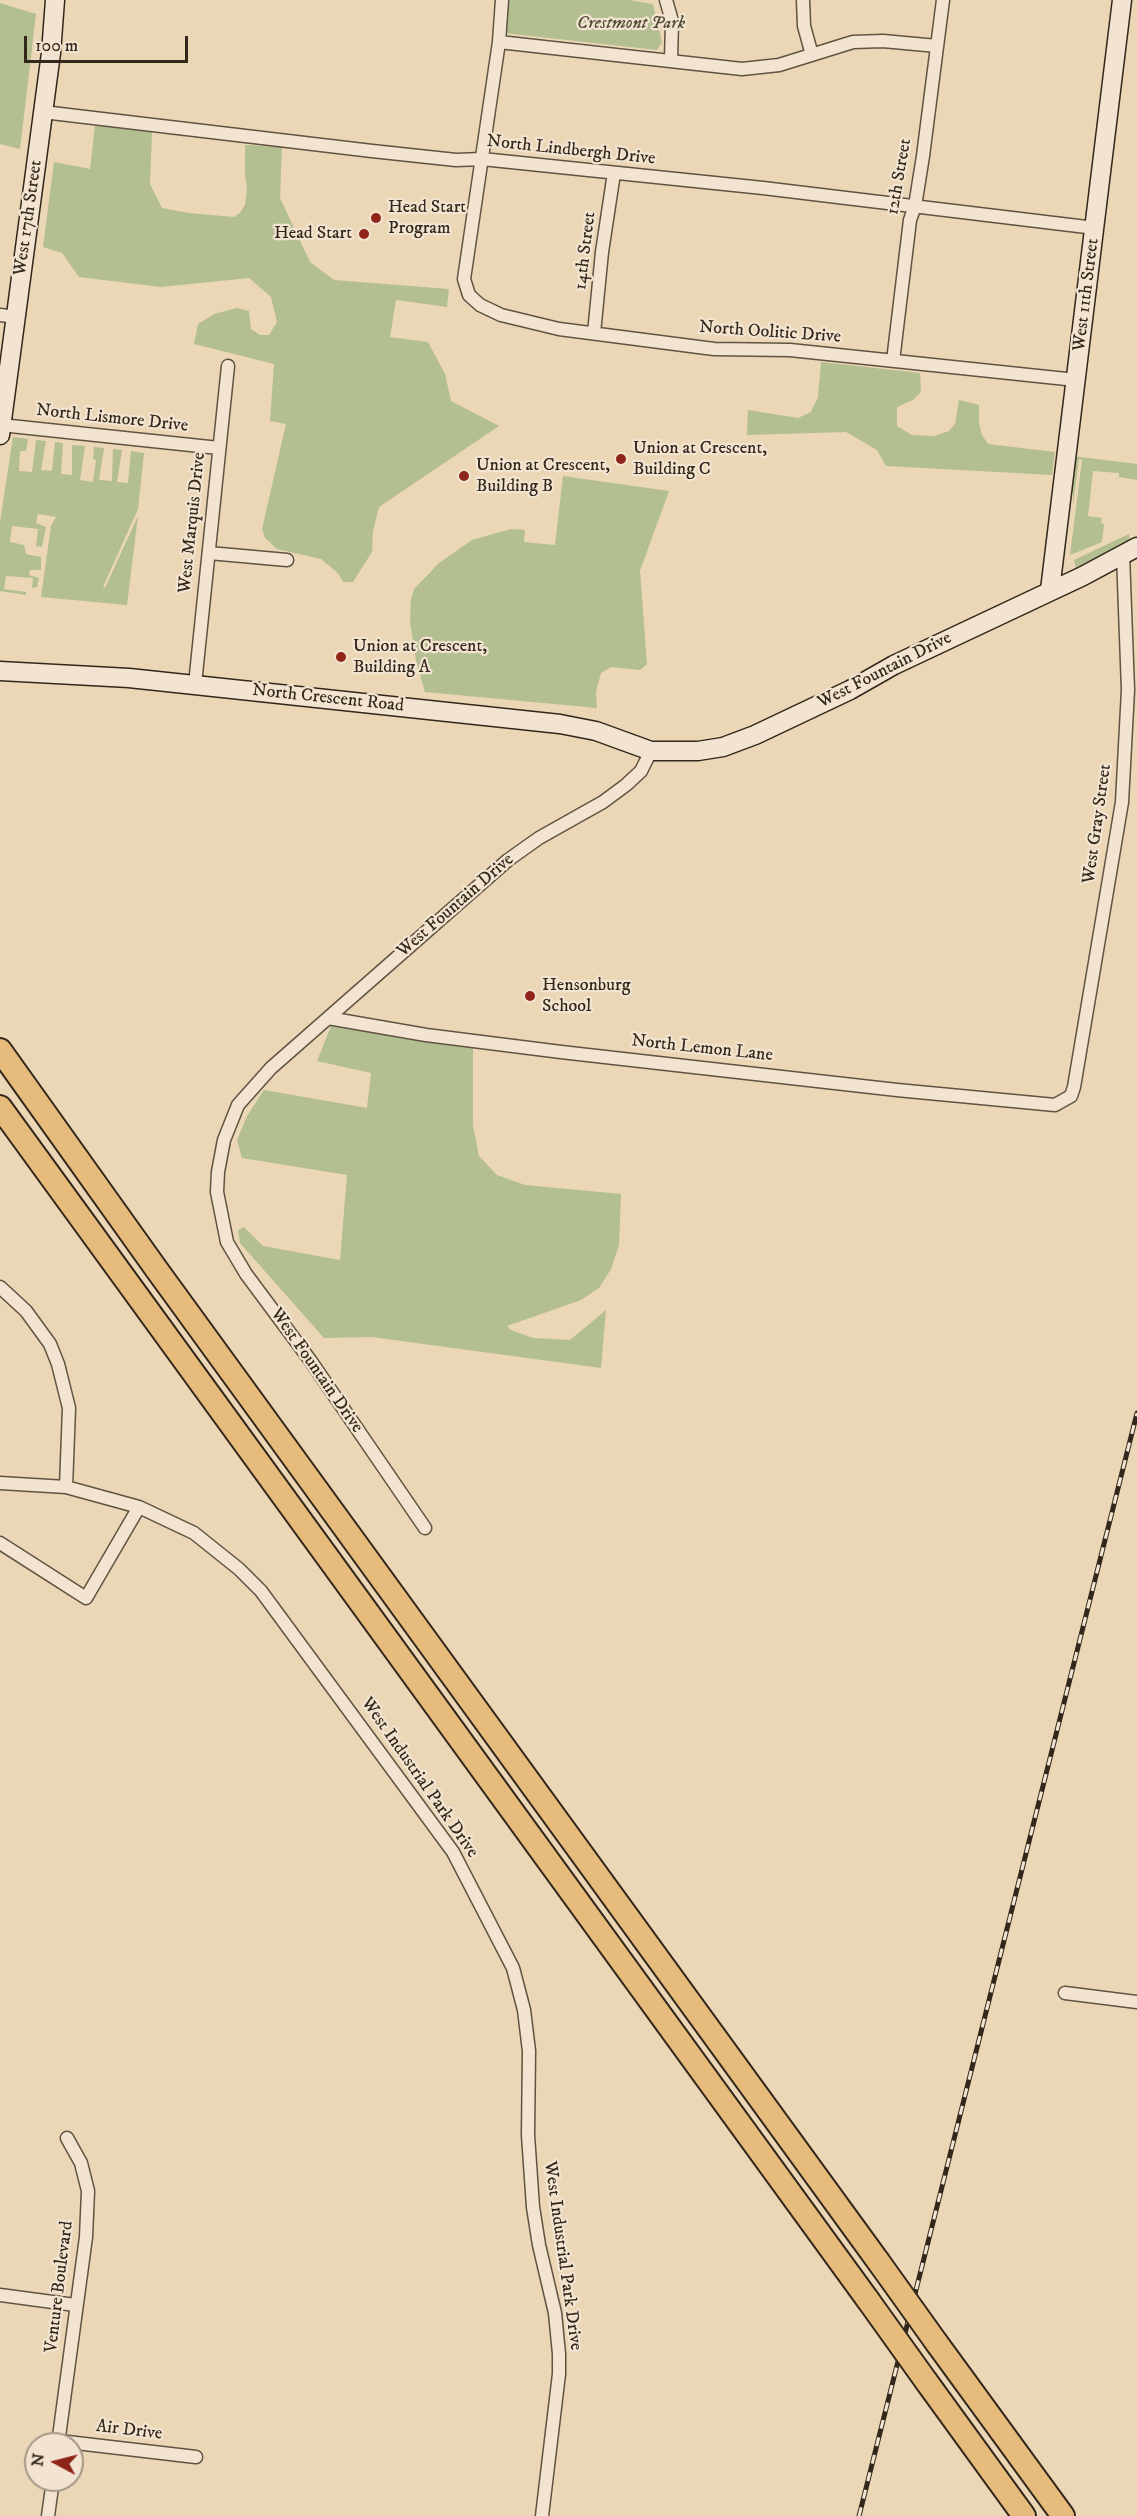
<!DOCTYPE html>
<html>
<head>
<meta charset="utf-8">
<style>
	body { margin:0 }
	#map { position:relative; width:1137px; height:2516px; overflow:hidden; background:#ebd6b6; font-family:"IM FELL DW Pica",serif }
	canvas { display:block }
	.north { position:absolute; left:24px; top:2432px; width:60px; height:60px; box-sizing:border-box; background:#f2e4d0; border:2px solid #a59888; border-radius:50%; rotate:277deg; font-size:16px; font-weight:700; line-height:24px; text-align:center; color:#32271b }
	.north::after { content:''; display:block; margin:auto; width:21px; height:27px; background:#8f2418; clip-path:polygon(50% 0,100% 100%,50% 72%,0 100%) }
	.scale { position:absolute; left:24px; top:36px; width:164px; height:27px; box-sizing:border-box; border:3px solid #32271b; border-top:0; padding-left:8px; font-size:18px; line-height:21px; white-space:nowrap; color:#32271b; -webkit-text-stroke:4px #f2e4d0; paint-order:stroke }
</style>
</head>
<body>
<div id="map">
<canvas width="1137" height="2516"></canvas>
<div class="north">N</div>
<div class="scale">100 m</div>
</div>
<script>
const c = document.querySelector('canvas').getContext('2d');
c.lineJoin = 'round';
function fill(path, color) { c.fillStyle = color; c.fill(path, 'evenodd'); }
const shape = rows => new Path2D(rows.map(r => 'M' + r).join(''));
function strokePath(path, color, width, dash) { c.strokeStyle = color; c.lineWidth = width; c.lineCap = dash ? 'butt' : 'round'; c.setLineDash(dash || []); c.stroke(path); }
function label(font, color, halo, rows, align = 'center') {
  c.font = font + ' "IM FELL DW Pica",serif'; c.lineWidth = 4.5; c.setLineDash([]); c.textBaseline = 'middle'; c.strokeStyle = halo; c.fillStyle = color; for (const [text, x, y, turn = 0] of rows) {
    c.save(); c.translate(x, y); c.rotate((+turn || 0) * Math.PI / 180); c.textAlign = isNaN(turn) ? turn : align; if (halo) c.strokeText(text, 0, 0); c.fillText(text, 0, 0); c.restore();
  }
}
fill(shape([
	[508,0,629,0,653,4,662,42,657,50,504,33],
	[0,3,36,14,20,149,0,144],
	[95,125,152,132,150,184,162,208,189,213,234,217,240,213,245,205,247,189,245,174,245,145,282,147,280,198,310,262,334,280,449,289,447,307,396,300,390,337,428,342,445,374,451,401,499,426,379,507,373,531,372,552,353,582,343,582,338,573,321,559,277,549,265,538,262,529,286,424,270,421,274,364,194,344,198,324,214,314,237,308,249,311,251,329,260,335,269,335,277,322,271,297,249,278,161,287,79,277,62,253,43,247,54,162,90,169],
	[821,362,920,373,921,392,913,400,897,407,897,426,912,435,935,436,949,431,955,424,959,400,979,405,979,423,982,435,988,444,1055,452,1052,475,886,466,877,450,846,432,747,435,748,410,798,418,811,412,818,397],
	[13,437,28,439,26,451,20,451,19,471,32,472,36,440,46,441,41,470,52,471,55,442,63,443,61,474,72,475,72,445,85,446,80,480,93,482,96,460,93,459,94,447,104,448,99,480,112,481,113,449,122,450,117,482,128,483,131,451,144,453,138,509,103,587,105,588,138,516,127,605,41,597,51,526,56,517,38,514,36,523,46,527,42,547,36,546,38,529,12,526,10,542,24,545,26,554,41,557,41,570,30,570,29,575,39,578,37,587,32,588,33,578,6,576,4,589,26,592,26,595,0,591,0,522],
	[1072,456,1137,464,1137,480,1119,477,1119,473,1093,471,1088,516,1102,518,1101,523,1104,524,1102,542,1070,555,1082,460,1079,459,1073,505,1073,493,1068,492],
	[563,476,669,491,640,571,647,664,640,670,611,667,601,673,596,692,597,708,425,692,416,661,410,622,411,599,414,589,439,563,472,540,511,529,525,530,524,542,555,545],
	[1129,534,1130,541,1076,570,1074,560],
	[333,1021,473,1047,473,1125,479,1156,497,1175,525,1185,621,1194,619,1245,611,1269,599,1288,581,1300,507,1326,511,1330,533,1338,570,1340,606,1310,601,1368,372,1337,324,1338,240,1243,238,1230,244,1227,263,1246,340,1260,347,1175,242,1158,237,1140,247,1116,264,1090,367,1108,371,1073,317,1061]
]), '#b3be91');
const street = shape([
	[502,0,499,42,464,279,469,295,480,305,501,315,559,329,714,349,790,350,1076,380],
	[666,0,672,21,671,61],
	[803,0,804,26,812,55],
	[499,42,742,69,779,65,853,42,883,41,937,46],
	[43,112,372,151,456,160,482,159,763,188,1095,228],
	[0,315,16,317],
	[594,333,602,252,614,173],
	[893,361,910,220,915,206,923,156,943,0],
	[1,425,219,448],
	[209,553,287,560],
	[195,684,228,366],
	[328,1018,426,1035,561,1052,897,1090,1055,1105,1071,1096,1074,1087,1122,802,1128,690,1123,555],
	[0,1287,26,1311,50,1344,58,1364,69,1408,66,1487,139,1507,194,1533,239,1569,261,1591,453,1852,513,1968,524,2010,529,2051,528,2135,533,2207,539,2245,555,2313,559,2354,559,2374,542,2516],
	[0,1483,66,1487],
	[425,1528,310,1360,246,1274,227,1242,217,1192,218,1172,224,1140,238,1105,271,1068,508,860,539,838,603,802,626,785,641,771,651,751],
	[0,1543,86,1598,139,1507],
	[1065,1993,1137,2002],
	[0,2295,75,2305],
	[59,2441,196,2457],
	[58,2444,86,2237,88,2191,81,2163,67,2138],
	[48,2516,53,2480]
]);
const secondary = shape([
	[0,435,51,53,55,0],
	[1050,590,1122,0],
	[0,671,129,678,560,724,596,731,651,751,698,751,723,747,755,735,850,690,894,665,1083,576,1137,547]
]);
const highway = shape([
	[0,1050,157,1270,878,2261],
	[0,1107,868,2300],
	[936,2342,1063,2516],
	[926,2381,1024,2516]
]);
strokePath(street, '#605342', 15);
strokePath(secondary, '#32271b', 21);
strokePath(highway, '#32271b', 26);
strokePath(street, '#f2e4d0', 12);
strokePath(secondary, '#f2e4d0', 18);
strokePath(highway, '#e6bb7b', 22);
const rail = shape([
	[859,2516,1137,1413]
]);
strokePath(rail, '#32271b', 5);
strokePath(rail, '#f2e4d0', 3, [9]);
const highwayBridge = shape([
	[878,2261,936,2342],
	[868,2300,926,2381]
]);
strokePath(highwayBridge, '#32271b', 26, []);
strokePath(highwayBridge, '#e6bb7b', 22);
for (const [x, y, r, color] of [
	[376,218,6,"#8f2418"],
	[364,234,6,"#8f2418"],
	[621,459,6,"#8f2418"],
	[464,476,6,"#8f2418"],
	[341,657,6,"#8f2418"],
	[530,996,6,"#8f2418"]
]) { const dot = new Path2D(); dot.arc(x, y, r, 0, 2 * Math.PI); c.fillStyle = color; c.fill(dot); strokePath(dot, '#f2e4d0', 2); }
label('italic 18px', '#524d38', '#f2e4d0', [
	["Crestmont Park",631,24]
]);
label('18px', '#32271b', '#f2e4d0', [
	["North Lindbergh Drive",571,151,6],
	["12th Street",900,177,-80],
	["West 17th Street",29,218,-82],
	["14th Street",586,251,-83],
	["West 11th Street",1087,295,-83],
	["North Oolitic Drive",770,333,4],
	["North Lismore Drive",112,419,6],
	["West Marquis Drive",193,523,-84],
	["West Fountain Drive",885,671,-27],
	["North Crescent Road",328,699,6],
	["West Gray Street",1098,824,-82],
	["West Fountain Drive",456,906,-41],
	["North Lemon Lane",702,1049,6],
	["West Fountain Drive",316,1371,55],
	["West Industrial Park Drive",419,1778,55],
	["West Industrial Park Drive",562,2256,82],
	["Venture Boulevard",60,2287,-83],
	["Air Drive",129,2431,7]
]);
label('18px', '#32271b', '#f2e4d0', [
	["Head Start",388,208],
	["Program",388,229],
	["Head Start",352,234,"right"],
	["Union at Crescent,",633,449],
	["Building C",633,470],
	["Union at Crescent,",476,466],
	["Building B",476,487],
	["Union at Crescent,",353,647],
	["Building A",353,668],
	["Hensonburg",542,986],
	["School",542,1007]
], 'left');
</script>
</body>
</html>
